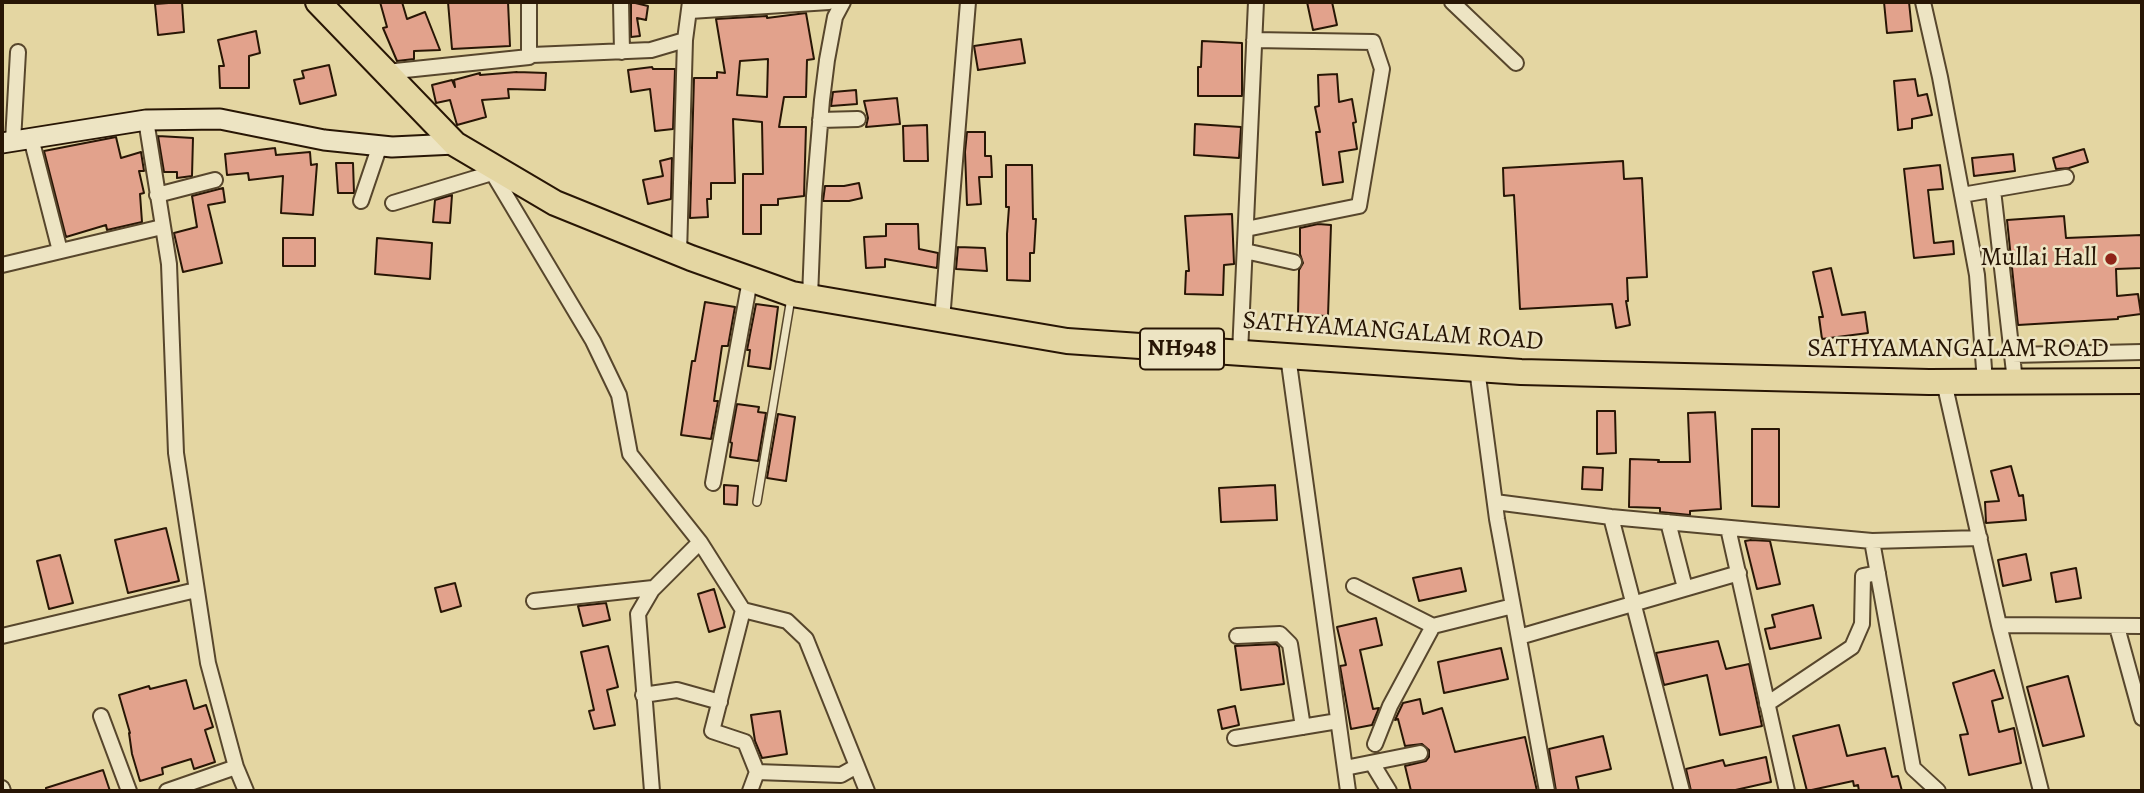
<!DOCTYPE html>
<html>
<head>
<meta charset="utf-8">
<style>
	body { margin:0 }
	#map { position:relative; width:2144px; height:793px; overflow:hidden; background:#e4d6a2; font-family:Alegreya,serif }
	canvas { display:block }
	.frame { position:absolute; inset:0; border:4px solid #281605; pointer-events:none }
</style>
</head>
<body>
<div id="map">
<canvas width="2144" height="793"></canvas>
<div class="frame"></div>
</div>
<script>
const c = document.querySelector('canvas').getContext('2d');
c.lineJoin = 'round';
function fill(path, color) { c.fillStyle = color; c.fill(path, 'evenodd'); }
const shape = rows => new Path2D(rows.map(r => 'M' + r).join(''));
function strokePath(path, color, width, dash) { c.strokeStyle = color; c.lineWidth = width; c.lineCap = dash ? 'butt' : 'round'; c.setLineDash(dash || []); c.stroke(path); }
function label(font, color, halo, rows, align = 'center') {
  c.font = font + ' Alegreya,serif'; c.lineWidth = 5; c.setLineDash([]); c.textBaseline = 'middle'; c.strokeStyle = halo; c.fillStyle = color; for (const [text, x, y, turn = 0] of rows) {
    c.save(); c.translate(x, y); c.rotate((+turn || 0) * Math.PI / 180); c.textAlign = isNaN(turn) ? turn : align; if (halo) c.strokeText(text, 0, 0); c.fillText(text, 0, 0); c.restore();
  }
}
const building = shape([
	[182,2,184,32,158,35,155,4,182,2],
	[380,2,402,2,407,19,425,12,440,50,414,51,414,59,397,61,383,28,387,27,380,2],
	[448,2,508,2,510,46,452,49,448,2],
	[631,2,648,6,646,20,637,18,640,36,631,37,631,2],
	[1307,2,1332,2,1337,25,1313,30,1307,2],
	[1884,2,1909,2,1912,31,1887,33,1884,2],
	[806,13,814,59,807,60,806,97,784,97,779,127,806,127,804,196,778,199,778,205,761,205,761,234,743,234,743,174,763,174,762,122,733,119,735,183,711,183,711,199,707,199,708,217,690,218,694,78,717,78,717,72,725,73,716,19,767,16,767,18,806,13],
	[768,59,767,97,737,95,740,61,768,59],
	[256,31,260,53,249,56,249,88,220,88,219,66,224,66,218,40,256,31],
	[1021,39,1025,63,978,70,974,46,1021,39],
	[1202,41,1242,43,1242,96,1198,96,1198,67,1201,67,1202,41],
	[329,65,336,95,300,104,294,80,304,78,302,71,329,65],
	[652,67,653,69,675,69,673,129,655,131,650,89,631,92,628,70,652,67],
	[517,72,546,73,545,90,508,89,509,98,482,100,486,117,457,125,450,100,436,103,432,85,452,80,455,87,454,80,480,73,480,75,517,72],
	[1337,74,1339,102,1352,99,1356,122,1353,123,1357,149,1339,152,1343,182,1323,185,1316,132,1320,132,1315,107,1319,106,1318,75,1337,74],
	[1915,79,1918,96,1927,94,1932,115,1912,119,1912,128,1898,130,1894,81,1915,79],
	[856,90,857,104,831,106,833,92,856,90],
	[897,98,900,124,866,127,868,118,864,101,897,98],
	[1195,124,1241,127,1239,158,1194,155,1195,124],
	[927,125,928,161,904,161,903,126,927,125],
	[967,132,985,132,985,156,991,156,992,177,979,177,981,204,967,205,965,152,967,132],
	[158,136,193,138,192,176,177,178,177,172,164,172,158,136],
	[116,137,121,158,141,152,144,171,139,171,144,193,140,194,142,222,107,230,106,225,66,237,44,151,116,137],
	[275,148,276,155,310,152,311,165,317,164,313,215,281,213,283,176,249,180,248,173,227,175,225,154,275,148],
	[2084,149,2088,162,2069,168,2056,169,2053,158,2084,149],
	[2013,154,2015,171,1974,176,1972,158,2013,154],
	[672,158,671,199,648,204,643,180,663,176,660,161,672,158],
	[1623,161,1624,179,1642,178,1647,277,1627,278,1628,301,1626,301,1630,325,1616,328,1612,304,1520,309,1514,195,1504,196,1503,168,1623,161],
	[336,163,353,163,354,193,338,193,336,163],
	[1006,165,1032,165,1033,219,1036,219,1034,253,1030,253,1030,281,1007,280,1007,234,1009,207,1006,207,1006,165],
	[1940,165,1943,189,1928,190,1934,243,1953,241,1954,254,1914,258,1904,169,1940,165],
	[859,183,862,198,849,201,823,201,825,186,844,186,859,183],
	[223,188,225,202,208,205,222,263,183,272,174,233,197,227,192,196,223,188],
	[452,195,450,223,433,222,435,200,452,195],
	[1232,214,1234,264,1224,265,1223,295,1185,294,1186,271,1189,271,1185,216,1232,214],
	[2064,216,2066,238,2142,235,2142,268,2116,269,2117,296,2138,294,2141,314,2118,317,2118,319,2018,325,2007,220,2064,216],
	[886,224,918,224,919,249,938,253,937,268,885,259,885,267,866,268,864,237,886,236,886,224],
	[1318,224,1331,225,1328,316,1298,315,1299,270,1303,263,1300,254,1300,228,1318,224],
	[283,238,315,238,315,266,283,266,283,238],
	[377,238,432,243,430,279,375,274,377,238],
	[958,247,985,248,987,271,956,269,958,247],
	[1831,268,1842,315,1865,312,1868,333,1822,339,1819,317,1823,317,1813,272,1831,268],
	[705,302,735,307,728,346,722,346,714,401,718,401,711,439,681,435,692,361,695,361,705,302],
	[756,304,778,307,770,369,748,366,750,350,747,350,756,304],
	[737,404,759,407,758,412,766,413,758,461,730,457,732,443,730,442,737,404],
	[1597,411,1615,411,1616,453,1597,454,1597,411],
	[1715,412,1721,509,1690,511,1690,515,1660,512,1660,508,1629,507,1630,459,1659,460,1658,462,1690,462,1688,413,1715,412],
	[778,414,795,417,786,481,767,478,778,414],
	[1752,429,1779,429,1779,507,1752,506,1752,429],
	[2011,466,2019,496,2023,495,2026,520,1986,523,1985,502,1999,501,1991,471,2011,466],
	[1583,467,1603,468,1602,490,1582,489,1583,467],
	[724,485,738,486,737,505,724,504,724,485],
	[1275,485,1277,520,1221,522,1219,488,1275,485],
	[166,528,179,581,128,593,115,540,166,528],
	[1751,540,1770,541,1780,584,1757,589,1745,541,1751,540],
	[2026,554,2031,580,2003,586,1998,560,2026,554],
	[60,555,73,603,49,609,37,561,60,555],
	[1461,568,1466,591,1419,601,1413,578,1461,568],
	[2076,568,2081,598,2056,602,2051,573,2076,568],
	[455,583,461,606,441,612,435,588,455,583],
	[714,589,725,627,709,632,698,594,714,589],
	[606,603,610,620,583,626,578,606,606,603],
	[1813,605,1821,638,1770,649,1765,629,1775,627,1772,615,1813,605],
	[1376,618,1382,645,1360,650,1373,709,1379,708,1372,725,1351,729,1340,666,1346,665,1337,627,1376,618],
	[1718,641,1726,669,1749,664,1762,726,1720,735,1707,675,1664,685,1656,653,1718,641],
	[1276,644,1279,647,1284,684,1241,690,1235,646,1276,644],
	[608,646,618,687,607,690,615,725,594,729,589,711,594,710,581,652,608,646],
	[1501,648,1508,679,1444,693,1438,662,1501,648],
	[1994,670,2003,698,1992,701,1999,732,2014,728,2021,763,1969,775,1960,735,1968,734,1953,683,1994,670],
	[2068,676,2084,736,2043,746,2027,687,2068,676],
	[186,680,194,709,206,705,213,727,205,730,215,762,194,769,191,759,162,768,163,774,140,781,132,754,129,733,130,733,119,695,149,686,150,689,186,680],
	[1420,699,1423,714,1442,708,1455,752,1525,737,1537,791,1411,791,1405,766,1426,761,1429,757,1429,750,1422,744,1405,746,1398,719,1395,720,1403,703,1420,699],
	[1235,706,1239,725,1222,729,1218,710,1235,706],
	[780,711,787,754,762,758,755,741,751,715,780,711],
	[1839,725,1847,756,1885,748,1892,777,1898,776,1902,791,1859,791,1858,785,1854,786,1853,781,1807,791,1793,736,1839,725],
	[1603,736,1611,769,1576,777,1579,791,1556,791,1549,749,1603,736],
	[1766,757,1771,782,1731,791,1691,791,1686,769,1723,760,1725,766,1766,757],
	[103,770,110,791,46,791,46,788,103,770]
]);
fill(building, '#e2a28c');
strokePath(building, '#281605', 2);
const lane = shape([
	[757,502,791,298]
]);
const street = shape([
	[621,2,622,52],
	[1452,2,1516,63],
	[1923,2,1940,77,1977,275,1985,382],
	[690,11,829,2],
	[529,57,532,55,651,50,685,40,690,2],
	[386,72,529,57,529,2],
	[146,120,169,264,176,453,208,663,236,767,246,791],
	[820,120,858,119],
	[31,138,60,251],
	[13,141,18,52],
	[489,167,593,341,619,395,630,454,700,542,743,610,787,621,806,639,867,791],
	[1993,190,2015,381],
	[157,195,215,180],
	[1962,195,2066,177],
	[361,201,380,145],
	[393,203,492,173],
	[1246,229,1359,206,1382,69,1373,42,1254,40],
	[1245,251,1294,262],
	[679,254,685,40],
	[2,265,162,227],
	[810,297,814,196,822,100,827,60,835,17,843,2],
	[942,320,968,2],
	[1240,353,1256,2],
	[2012,355,2142,352],
	[1288,356,1348,791],
	[1477,369,1497,519,1547,791],
	[1944,382,1999,625,2041,791],
	[713,483,750,280],
	[1495,502,1611,517,1872,541,1980,538],
	[1611,517,1682,791],
	[1668,522,1685,588],
	[1728,528,1787,791],
	[1872,541,1913,768,1938,791],
	[1354,586,1433,626,1513,606],
	[534,601,653,588],
	[743,610,712,731,745,742,757,772,750,791],
	[1999,625,2142,626],
	[2117,627,2142,718],
	[2,636,196,590],
	[1237,636,1280,634,1290,644,1303,727],
	[1519,637,1739,573],
	[643,695,677,690,720,702],
	[1767,704,1852,647,1862,624,1863,576,1878,573],
	[101,716,129,791],
	[1235,738,1338,721],
	[1375,744,1390,706,1433,626],
	[1372,763,1389,791],
	[1345,768,1420,753],
	[757,772,841,775,857,766],
	[2,788,3,791],
	[167,791,236,767],
	[652,791,638,614,652,590,700,542]
]);
const secondary = shape([
	[2,143,146,120,220,119,324,140,392,147,455,144]
]);
const highway = shape([
	[318,2,455,144,555,203,691,258,792,294,1067,341,1521,372,1929,382,2142,381]
]);
strokePath(lane, '#57462c', 10);
strokePath(street, '#57462c', 18);
strokePath(secondary, '#281605', 23);
strokePath(highway, '#281605', 28);
strokePath(lane, '#ede4c3', 7);
strokePath(street, '#ede4c3', 14);
strokePath(secondary, '#ede4c3', 19);
strokePath(highway, '#e4d6a2', 24);
for (const [x, y, r, color] of [
	[2111,259,7,"#8f2418"]
]) { const dot = new Path2D(); dot.arc(x, y, r, 0, 2 * Math.PI); c.fillStyle = color; c.fill(dot); strokePath(dot, '#ede4c3', 2.5); }
for (const [x, y, w] of [
	[1182,349,84]
]) { const box = new Path2D(); box.roundRect(x - w / 2, y - 20.5, w, 41, 5); c.fillStyle = '#ede4c3'; c.fill(box); strokePath(box, '#281605', 2); }
label('bold 24px', '#281605', null, [
	["NH948",1182,349]
]);
label('26px', '#281605', '#ede4c3', [
	["Mullai Hall",2097,259]
], 'right');
label('26px', '#281605', '#ede4c3', [
	["SATHYAMANGALAM ROAD",1393,332,4],
	["SATHYAMANGALAM ROAD",1958,350]
]);
</script>
</body>
</html>
